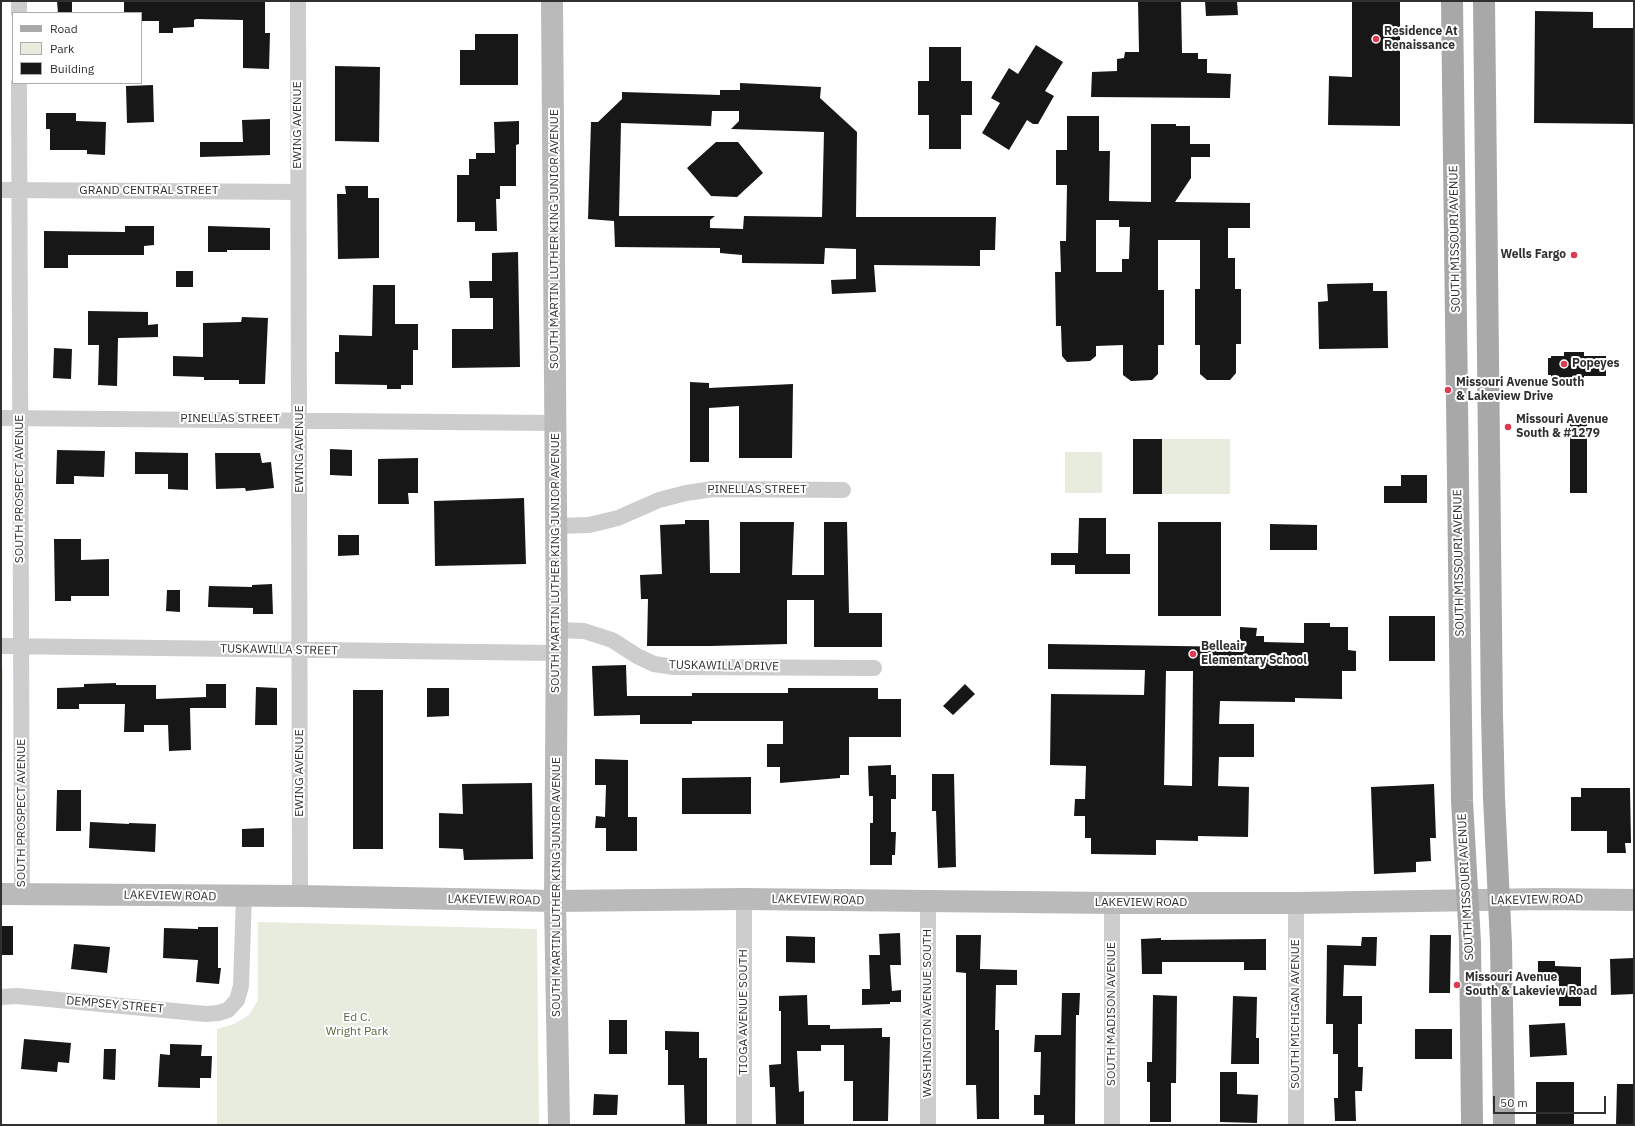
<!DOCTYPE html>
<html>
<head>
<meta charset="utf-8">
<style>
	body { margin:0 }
	#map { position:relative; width:1635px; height:1126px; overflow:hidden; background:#fff; font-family:"IBM Plex Sans",sans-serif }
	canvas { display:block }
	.frame { position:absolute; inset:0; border:2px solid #303030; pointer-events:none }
	.legend { position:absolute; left:12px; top:12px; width:130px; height:72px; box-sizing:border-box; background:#fff; border:1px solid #acacac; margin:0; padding:5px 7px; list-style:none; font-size:12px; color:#303030 }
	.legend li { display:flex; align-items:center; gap:8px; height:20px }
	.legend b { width:20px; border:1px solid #acacac }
	.scale { position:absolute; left:1493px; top:1096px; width:113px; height:18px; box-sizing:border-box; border:2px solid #303030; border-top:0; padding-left:5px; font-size:12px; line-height:14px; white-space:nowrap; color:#303030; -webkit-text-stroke:3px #fff; paint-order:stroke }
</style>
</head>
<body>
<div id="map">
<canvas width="1635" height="1126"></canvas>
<div class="frame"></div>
<ul class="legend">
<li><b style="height:5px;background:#a8a8a8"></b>Road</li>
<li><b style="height:11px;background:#e7ecde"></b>Park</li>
<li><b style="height:11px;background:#171717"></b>Building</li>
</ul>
<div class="scale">50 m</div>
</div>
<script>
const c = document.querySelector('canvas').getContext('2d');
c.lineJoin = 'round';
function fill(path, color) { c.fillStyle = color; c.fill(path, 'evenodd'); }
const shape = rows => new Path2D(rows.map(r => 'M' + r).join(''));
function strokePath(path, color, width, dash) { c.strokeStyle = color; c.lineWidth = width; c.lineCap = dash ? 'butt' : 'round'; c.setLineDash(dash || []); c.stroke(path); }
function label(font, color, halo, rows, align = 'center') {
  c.font = font + ' "IBM Plex Sans",sans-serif'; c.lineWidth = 4; c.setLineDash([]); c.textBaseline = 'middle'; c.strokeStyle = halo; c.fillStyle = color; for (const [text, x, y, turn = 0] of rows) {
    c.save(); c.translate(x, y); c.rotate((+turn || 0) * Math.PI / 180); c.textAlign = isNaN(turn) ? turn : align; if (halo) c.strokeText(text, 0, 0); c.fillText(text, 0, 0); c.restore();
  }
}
fill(shape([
	[1162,439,1230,439,1230,494,1162,494],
	[1065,452,1102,452,1102,493,1065,493],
	[1,667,3,670,1,846],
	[258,922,537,929,539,1125,217,1125,217,1029,234,1024,249,1015,258,1000]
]), '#e7ecde');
fill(shape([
	[57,1,72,1,72,13,58,13],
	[124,1,265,1,265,33,270,33,269,69,243,68,243,20,196,19,194,20,194,27,173,28,173,33,159,33,159,21,141,21,141,13,124,13],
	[1138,1,1181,1,1182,53,1198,53,1198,59,1207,59,1207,73,1231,74,1230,98,1091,97,1092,72,1117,71,1117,59,1124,58,1125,52,1139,52],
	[1205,1,1237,1,1238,15,1206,16],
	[1352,1,1400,1,1400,126,1328,125,1329,76,1352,77],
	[1535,11,1593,12,1593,28,1634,28,1634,124,1534,123],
	[475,34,518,34,518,85,460,85,460,50,475,50],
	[1036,45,1063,62,1045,91,1054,96,1038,124,1033,124,1027,120,1009,150,982,133,1000,103,991,98,1009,68,1018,74],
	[929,47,961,47,961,81,972,81,972,115,961,115,961,149,929,149,929,115,918,115,918,81,929,81],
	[335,66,380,67,379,142,335,141],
	[740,83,821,87,820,98,857,132,856,217,996,217,995,250,980,250,980,266,874,265,876,292,832,294,831,280,856,279,856,249,825,248,824,264,742,263,742,255,720,253,720,248,615,247,614,221,588,219,591,122,598,122,622,99,622,92,720,95,720,90,740,90],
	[712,111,739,111,739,121,731,129,824,132,822,217,744,216,743,229,710,228,710,220,715,216,619,216,621,123,711,126],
	[153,85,154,122,127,123,126,86],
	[46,113,76,113,76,121,106,122,105,155,87,154,87,150,50,150,50,129,46,129],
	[1067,116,1099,116,1099,151,1110,151,1109,201,1151,202,1151,124,1176,124,1176,126,1190,126,1190,144,1210,144,1210,157,1191,157,1191,178,1175,202,1250,203,1250,228,1228,228,1228,258,1235,258,1235,289,1241,289,1241,344,1236,344,1236,373,1230,380,1207,380,1200,374,1200,345,1195,345,1195,289,1200,289,1200,240,1158,240,1158,290,1164,290,1164,345,1158,345,1158,374,1152,380,1131,381,1123,375,1123,345,1096,346,1096,356,1090,361,1067,362,1062,356,1061,326,1056,326,1055,272,1061,272,1060,241,1066,241,1067,185,1056,185,1056,150,1067,150],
	[1096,220,1119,220,1119,227,1130,227,1129,259,1122,259,1122,272,1096,272],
	[270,119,270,155,200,157,200,142,243,142,242,120],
	[519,121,519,144,516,145,516,186,500,186,500,199,496,199,497,231,475,231,475,222,457,222,457,175,469,175,469,159,476,159,476,153,495,153,494,122],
	[716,142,738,142,763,173,737,197,711,196,687,168],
	[345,186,368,186,368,198,379,198,379,258,338,259,337,194,346,194],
	[125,226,154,226,154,245,144,246,144,255,68,255,68,268,44,268,44,231,125,232],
	[208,226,270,228,270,250,227,250,227,252,208,252],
	[518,252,520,367,452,368,452,329,493,329,493,298,470,298,469,281,492,281,492,253],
	[176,271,193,271,193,287,176,287],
	[1373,283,1373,291,1387,291,1388,348,1319,349,1318,302,1328,301,1327,284],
	[373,285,395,285,395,324,418,324,418,350,413,350,413,385,401,385,401,389,387,389,387,385,335,384,335,352,339,352,339,335,372,336],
	[88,311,148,312,148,325,158,324,158,337,118,338,117,386,98,385,99,345,88,345],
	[242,317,268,318,265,384,239,384,239,380,204,380,204,377,173,376,173,356,203,357,203,323,241,322],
	[54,348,72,349,71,379,53,378],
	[1564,352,1584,352,1584,356,1606,356,1606,376,1584,376,1584,380,1572,380,1572,378,1551,378,1551,375,1548,375,1548,358,1551,358,1551,356,1564,356],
	[690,382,709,383,709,388,793,384,792,458,739,458,739,406,709,408,709,462,690,462],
	[1570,420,1587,420,1587,493,1570,493],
	[1133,439,1162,439,1162,494,1133,494],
	[330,449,352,450,352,476,330,475],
	[57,450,105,451,104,477,74,476,74,484,56,484],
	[135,452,188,453,188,490,168,489,168,474,135,474],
	[215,453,260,453,262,463,271,462,274,488,246,491,245,488,216,489],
	[418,458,418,493,408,493,409,504,378,504,378,459],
	[1401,475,1427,475,1427,503,1384,503,1384,486,1401,486],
	[524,498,526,564,435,566,434,501],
	[1079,518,1106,518,1106,554,1130,554,1130,574,1075,574,1075,565,1051,565,1051,553,1078,553],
	[685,520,709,520,710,573,740,573,740,522,794,522,792,575,824,575,824,522,847,522,849,613,882,613,882,647,814,647,814,600,787,600,787,644,710,646,647,646,648,599,641,599,640,575,662,574,660,525,685,524],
	[1158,522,1221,522,1221,616,1158,616],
	[1270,524,1317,525,1317,550,1270,550],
	[338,535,359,535,359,555,338,556],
	[54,539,81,539,81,560,109,559,109,596,71,596,71,601,55,601],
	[272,584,273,614,253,614,253,608,208,607,209,586,252,587,252,585],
	[167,590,180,590,180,612,166,611],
	[1389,616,1435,616,1435,661,1389,661],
	[1304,623,1330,623,1330,627,1348,627,1348,650,1356,651,1356,671,1342,671,1342,699,1295,698,1295,702,1220,701,1219,724,1254,724,1254,757,1219,757,1218,786,1249,787,1248,837,1198,836,1198,841,1156,840,1156,855,1091,854,1091,838,1085,838,1085,816,1074,816,1075,799,1085,799,1086,766,1050,765,1051,694,1144,695,1145,670,1048,669,1048,644,1240,647,1240,627,1257,628,1256,636,1264,636,1264,642,1304,643],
	[1166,671,1193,671,1192,786,1164,785],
	[626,665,627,696,692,696,692,693,788,693,788,688,878,688,878,699,901,699,901,737,849,737,849,775,840,775,840,778,780,783,780,767,767,767,767,744,783,744,783,721,692,721,692,724,640,724,640,715,594,716,592,666],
	[116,683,116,685,156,685,156,699,206,697,206,684,226,684,226,708,190,708,191,750,169,751,168,725,144,725,144,732,124,732,125,704,79,704,79,709,57,709,57,688,84,687,84,684],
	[965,684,975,694,953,715,943,706],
	[256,687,277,688,277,725,255,725],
	[427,688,449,688,449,716,427,717],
	[353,690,383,690,383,849,353,849],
	[595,759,628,760,628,817,637,817,637,851,606,851,606,828,595,828,596,816,605,817,606,785,595,785],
	[891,765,891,775,896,775,896,799,891,799,891,832,896,832,895,855,892,855,892,865,870,865,870,823,873,823,873,796,869,796,868,766],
	[932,774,954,774,956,867,938,868,936,811,932,811],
	[751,777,751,814,682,814,682,778],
	[532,783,533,859,464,860,463,849,439,848,439,813,463,814,462,784],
	[1434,784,1436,838,1430,838,1431,861,1416,862,1416,872,1374,874,1371,787],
	[1581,788,1630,788,1631,843,1625,843,1626,853,1607,853,1607,831,1571,831,1571,797,1581,797],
	[57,790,81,790,81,831,56,831],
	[90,822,129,824,129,823,156,824,155,852,89,848],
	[264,828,264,847,242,847,242,829],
	[1,926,13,926,13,955,1,955],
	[198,927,218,927,218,968,221,968,219,984,196,982,198,960,163,958,164,928,198,929],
	[900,933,901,965,890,965,892,991,901,990,901,1002,890,1002,890,1004,862,1005,862,989,870,989,869,955,880,955,879,934],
	[956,935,981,935,980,969,1017,970,1017,985,996,985,995,1030,999,1030,999,1119,977,1119,976,1085,966,1085,966,973,956,972],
	[1430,935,1451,935,1450,993,1429,993],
	[786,936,815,937,815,963,786,962],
	[1362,937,1377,937,1376,966,1344,965,1343,996,1362,996,1362,1024,1358,1024,1358,1067,1363,1067,1362,1091,1355,1091,1356,1121,1335,1121,1334,1098,1338,1098,1338,1054,1333,1054,1333,1024,1326,1024,1327,945,1361,946],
	[1161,938,1161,940,1266,939,1266,970,1244,970,1244,962,1162,962,1162,974,1142,974,1141,939],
	[74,944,110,947,107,973,71,969],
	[1634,958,1634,994,1611,995,1610,959],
	[1538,961,1555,961,1555,966,1581,967,1581,1006,1559,1006,1559,981,1538,981],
	[1062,993,1080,993,1079,1015,1076,1015,1075,1124,1044,1124,1044,1115,1034,1115,1034,1095,1040,1095,1041,1052,1034,1052,1035,1035,1061,1035],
	[807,995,808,1025,830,1025,830,1029,882,1028,882,1037,890,1037,888,1121,853,1121,853,1081,844,1081,844,1045,821,1045,821,1051,797,1051,799,1092,804,1091,804,1124,776,1124,775,1087,770,1087,769,1065,781,1064,781,1011,779,1011,779,996],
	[1153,995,1177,996,1176,1083,1171,1083,1171,1122,1150,1122,1150,1082,1147,1082,1147,1062,1152,1062],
	[1233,996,1257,997,1256,1038,1259,1038,1259,1064,1231,1064],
	[609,1020,627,1020,627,1054,609,1054],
	[1565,1023,1567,1055,1530,1057,1529,1025],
	[1415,1029,1452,1029,1452,1059,1415,1059],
	[665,1031,699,1032,699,1058,707,1058,707,1125,685,1125,684,1085,668,1085,668,1050,665,1050],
	[24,1039,71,1043,69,1063,58,1062,57,1072,21,1069],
	[170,1044,202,1045,201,1056,212,1056,211,1078,200,1078,200,1088,158,1087,160,1054,170,1055],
	[104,1049,116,1049,115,1080,103,1079],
	[1220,1072,1237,1072,1237,1094,1258,1095,1257,1123,1220,1122],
	[1536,1082,1574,1082,1574,1125,1536,1125],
	[1617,1084,1634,1084,1634,1125,1616,1125],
	[594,1094,618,1095,617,1115,593,1115]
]), '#171717');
strokePath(shape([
	[19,1,19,13],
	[298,1,300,896],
	[19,83,22,894],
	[1,190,298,192],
	[1,418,556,423],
	[556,526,589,525,618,518,659,500,686,493,713,489,843,490],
	[557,630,584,631,612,640,637,656,654,664,674,667,874,668],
	[1,646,557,653],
	[744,899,744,1125],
	[928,901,928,1125],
	[1112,903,1112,1125],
	[1296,903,1296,1125],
	[1,997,17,996,206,1014,218,1013,228,1010,237,1000,241,986,244,896]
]), '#cdcdcd', 16);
strokePath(shape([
	[552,1,557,630,555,901,559,1125],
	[1,894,300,896,555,901,744,899,1112,903,1296,903,1544,899,1634,900]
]), '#bababa', 22);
strokePath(shape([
	[1452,1,1462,801,1470,942,1472,1125],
	[1484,1,1492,715,1494,798,1501,943,1504,1125]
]), '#a8a8a8', 22);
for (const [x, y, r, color] of [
	[1376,39,4,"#df3a53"],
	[1574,255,4,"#df3a53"],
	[1564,364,4,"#df3a53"],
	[1448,390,4,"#df3a53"],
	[1508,427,4,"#df3a53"],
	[1193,654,4,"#df3a53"],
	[1457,985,4,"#df3a53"]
]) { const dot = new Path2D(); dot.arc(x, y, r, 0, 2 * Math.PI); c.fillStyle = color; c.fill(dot); strokePath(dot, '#fff', 1.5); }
label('bold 12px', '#303030', '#fff', [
	["Residence At",1384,32],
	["Renaissance",1384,46],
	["Wells Fargo",1566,255,"right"],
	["Popeyes",1572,364],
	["Missouri Avenue South",1456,383],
	["& Lakeview Drive",1456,397],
	["Missouri Avenue",1516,420],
	["South & #1279",1516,434],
	["Belleair",1201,647],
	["Elementary School",1201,661],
	["Missouri Avenue",1465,978],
	["South & Lakeview Road",1465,992]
], 'left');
label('12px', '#303030', '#fff', [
	["EWING AVENUE",298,125,-90],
	["GRAND CENTRAL STREET",149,191],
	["SOUTH MARTIN LUTHER KING JUNIOR AVENUE",555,239,-90],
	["SOUTH MISSOURI AVENUE",1455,239,-91],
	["PINELLAS STREET",230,419],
	["EWING AVENUE",300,449,-90],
	["SOUTH PROSPECT AVENUE",20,489,-90],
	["PINELLAS STREET",757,490],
	["SOUTH MARTIN LUTHER KING JUNIOR AVENUE",556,563,-90],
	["SOUTH MISSOURI AVENUE",1459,563,-91],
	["TUSKAWILLA STREET",279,650,1],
	["TUSKAWILLA DRIVE",724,666,1],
	["EWING AVENUE",300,773,-90],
	["SOUTH PROSPECT AVENUE",22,813,-90],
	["SOUTH MARTIN LUTHER KING JUNIOR AVENUE",557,887,-90],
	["SOUTH MISSOURI AVENUE",1466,887,-93],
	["LAKEVIEW ROAD",170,896,1],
	["LAKEVIEW ROAD",494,900,1],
	["LAKEVIEW ROAD",818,900,1],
	["LAKEVIEW ROAD",1537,900,-1],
	["LAKEVIEW ROAD",1141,903],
	["DEMPSEY STREET",115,1005,5],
	["TIOGA AVENUE SOUTH",744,1012,-90],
	["WASHINGTON AVENUE SOUTH",928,1013,-90],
	["SOUTH MADISON AVENUE",1112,1014,-90],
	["SOUTH MICHIGAN AVENUE",1296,1014,-90]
]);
label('12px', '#566a3e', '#fff', [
	["Ed C.",357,1018],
	["Wright Park",357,1032]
]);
</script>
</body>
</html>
